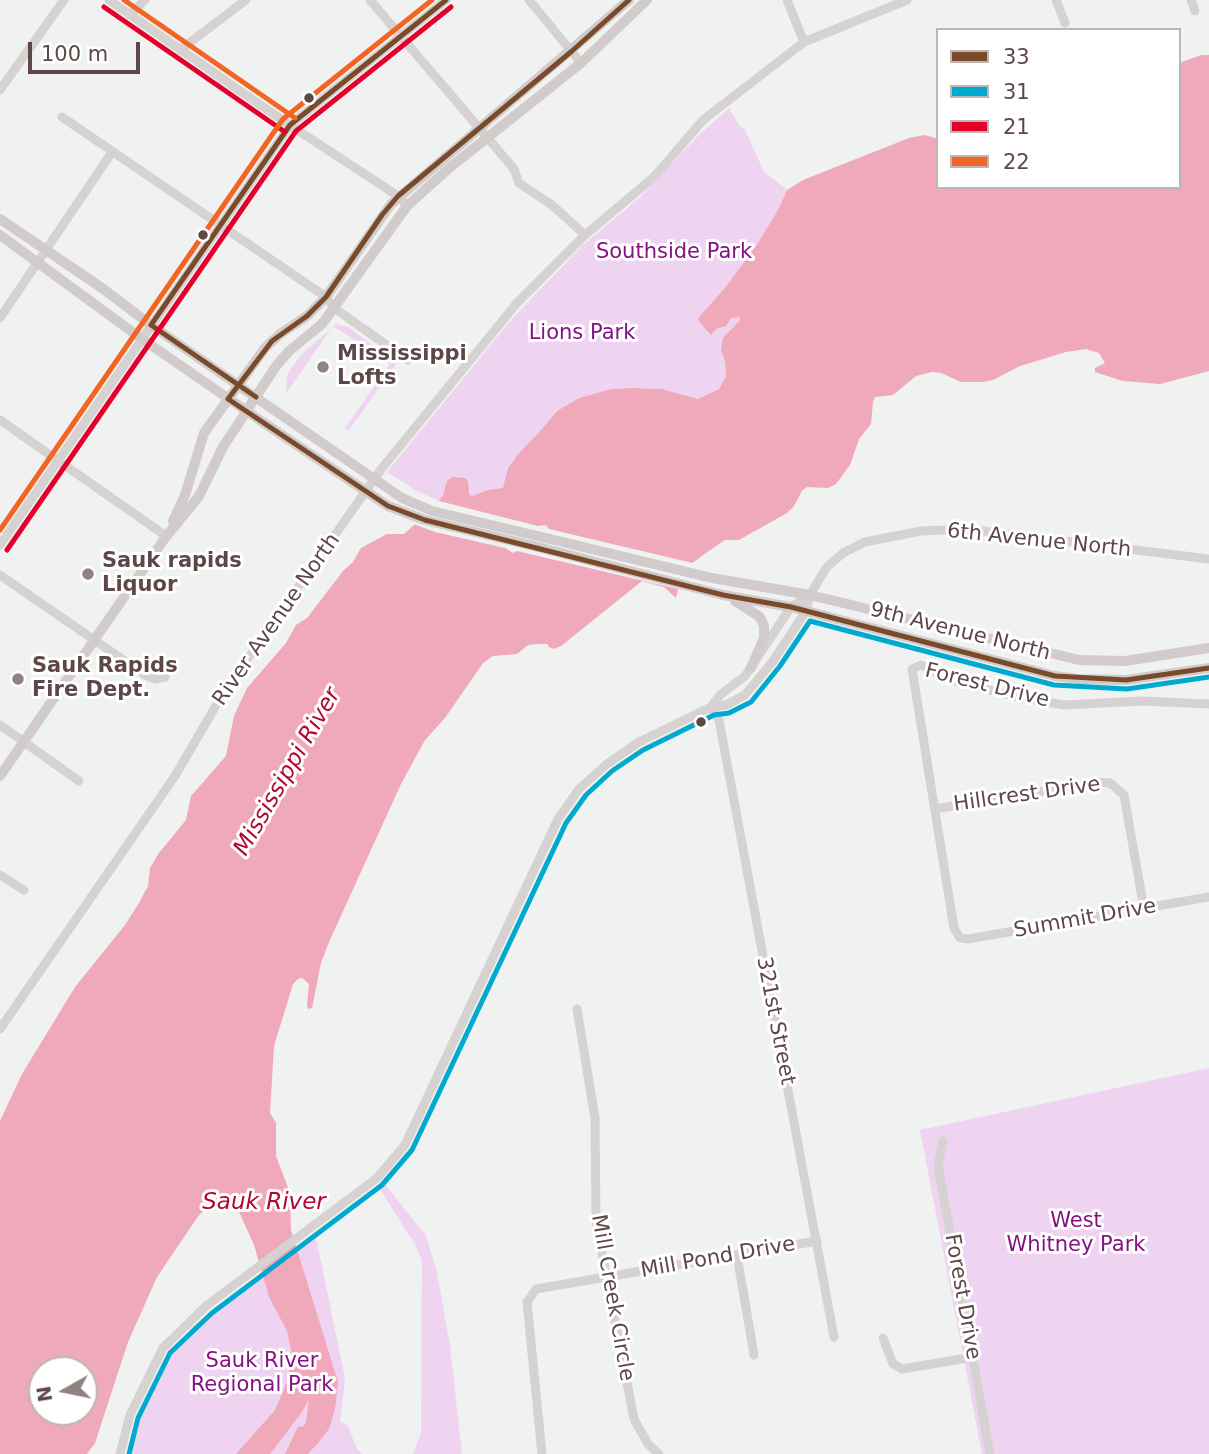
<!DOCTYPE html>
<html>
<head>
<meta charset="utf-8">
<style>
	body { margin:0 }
	#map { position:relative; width:1209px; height:1454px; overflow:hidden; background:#f0f1f1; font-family:"DejaVu Sans",sans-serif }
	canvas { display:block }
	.legend { position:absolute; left:936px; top:28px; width:245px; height:161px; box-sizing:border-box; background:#fff; border:2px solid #bfb5b5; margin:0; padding:9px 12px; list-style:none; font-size:21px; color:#5e4747 }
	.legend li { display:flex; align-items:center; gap:14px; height:35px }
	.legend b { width:35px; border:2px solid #bfb5b5 }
	.north { position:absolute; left:28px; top:1356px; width:70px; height:70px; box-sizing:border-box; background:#fff; border:2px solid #bfb5b5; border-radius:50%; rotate:261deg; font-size:19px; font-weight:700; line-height:28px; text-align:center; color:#5e4747 }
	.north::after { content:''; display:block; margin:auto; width:24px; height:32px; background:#918282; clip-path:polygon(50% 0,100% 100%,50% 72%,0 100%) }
	.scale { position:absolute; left:28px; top:42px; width:112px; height:32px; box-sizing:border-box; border:4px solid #5e4747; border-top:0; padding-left:9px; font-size:21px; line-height:24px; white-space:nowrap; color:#5e4747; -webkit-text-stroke:5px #fff; paint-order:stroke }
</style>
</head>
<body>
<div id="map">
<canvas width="1209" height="1454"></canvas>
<ul class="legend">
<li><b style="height:9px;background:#7a4b2a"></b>33</li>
<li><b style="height:9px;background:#00a9ce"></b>31</li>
<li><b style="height:9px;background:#e4002b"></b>21</li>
<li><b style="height:9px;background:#f26522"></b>22</li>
</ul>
<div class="north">N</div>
<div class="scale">100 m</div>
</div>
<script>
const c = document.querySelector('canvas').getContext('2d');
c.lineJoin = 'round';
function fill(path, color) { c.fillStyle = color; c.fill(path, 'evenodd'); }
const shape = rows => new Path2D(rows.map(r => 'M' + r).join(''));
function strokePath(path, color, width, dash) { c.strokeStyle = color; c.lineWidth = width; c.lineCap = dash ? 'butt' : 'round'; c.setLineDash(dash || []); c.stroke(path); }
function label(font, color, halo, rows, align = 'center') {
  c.font = font + ' "DejaVu Sans",sans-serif'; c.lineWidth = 6; c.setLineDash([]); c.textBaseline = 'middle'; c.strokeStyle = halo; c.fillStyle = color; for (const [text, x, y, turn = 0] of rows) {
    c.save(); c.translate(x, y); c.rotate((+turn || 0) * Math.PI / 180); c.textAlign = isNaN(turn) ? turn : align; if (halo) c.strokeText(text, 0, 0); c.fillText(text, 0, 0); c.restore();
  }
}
fill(shape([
	[729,108,738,124,745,130,764,172,787,190,779,208,756,246,724,289,699,317,713,333,716,329,726,326,731,318,739,317,740,320,723,338,722,355,725,362,726,376,719,389,698,399,662,389,632,388,611,389,579,398,557,411,542,429,520,452,503,488,488,490,472,496,469,494,444,494,439,501,415,490,387,472,511,320,583,245,638,199,699,135],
	[336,324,348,327,397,363,349,430,345,428,390,364,361,344,333,326,287,392,286,388,288,373,300,356],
	[1209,1068,1209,1454,982,1454,920,1130],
	[384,1183,426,1236,437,1272,450,1346,462,1454,413,1454,421,1433,422,1260,414,1243,380,1189],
	[316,1237,345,1379,340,1421,348,1426,357,1449,362,1454,128,1454,142,1409,165,1361,194,1325]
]), '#eed4f1');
fill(shape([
	[1201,55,1209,55,1209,371,1160,384,1123,381,1095,372,1095,368,1105,363,1099,353,1086,349,1066,352,1020,366,993,380,983,382,961,382,941,373,932,372,916,376,893,395,875,397,873,402,871,424,859,439,850,465,836,484,828,488,807,487,802,491,794,506,787,513,739,540,725,540,706,553,691,564,680,581,676,598,664,587,642,581,561,646,554,649,549,647,547,644,536,644,528,645,517,654,493,656,483,663,445,718,425,740,401,784,329,942,321,963,312,1008,308,1009,307,1004,309,984,302,978,298,979,293,984,274,1046,270,1113,276,1123,276,1156,290,1193,291,1230,338,1382,335,1409,329,1429,318,1443,308,1454,285,1454,298,1427,304,1426,306,1422,309,1399,302,1412,270,1454,236,1454,275,1410,287,1382,292,1355,287,1331,269,1297,254,1245,239,1212,229,1199,209,1206,199,1215,157,1277,128,1342,95,1443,87,1454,0,1454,0,1121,22,1074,75,987,125,925,139,903,148,886,150,868,159,853,186,820,191,796,226,756,234,716,247,688,286,643,296,625,307,618,343,571,353,562,361,548,387,534,404,534,435,506,443,495,447,481,452,477,465,478,468,481,469,494,472,496,488,490,503,488,508,468,520,452,542,429,557,411,579,398,611,389,632,388,662,389,698,399,719,389,726,376,725,362,721,350,723,338,740,320,739,317,731,318,726,326,716,329,711,335,702,325,698,320,699,317,724,289,756,246,779,208,787,190,803,180,909,138,925,135,938,139,938,187,1179,187,1179,63],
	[42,1370,84,1370,84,1412,42,1412]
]), '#f0a8bb');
fill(shape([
	[435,500,538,526,546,525,549,529,697,564,686,577,682,590,517,551,513,553,505,548,435,532,411,523]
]), '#f0f1f1');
strokePath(shape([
	[109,0,282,120,398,196,407,206],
	[370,0,514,169,519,183,552,205,585,235],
	[529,0,581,63],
	[787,0,804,42],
	[1056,0,1065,23],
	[1191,0,1195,11],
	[130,15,145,0],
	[180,50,246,0],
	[0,90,64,0],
	[62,117,326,297,334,308,408,360],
	[0,318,112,152],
	[0,420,166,536],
	[0,545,290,125,446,0],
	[0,575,145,675,155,679,165,677],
	[1209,704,1142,701,1064,705,1013,696,954,681,921,665,912,669,954,928,960,938,968,939,1209,897],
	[711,707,719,720,834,1337],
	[711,707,720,695,745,676,791,607,810,595],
	[0,725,79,781],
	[935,809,1099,782,1110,783,1124,795,1144,909],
	[0,875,24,890],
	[577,1009,595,1118,596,1221,634,1419,648,1444,659,1454],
	[0,1029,175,776,221,697,382,468,517,303,585,235,655,176,703,120,804,42,907,0],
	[943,1141,939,1160,939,1171,990,1454],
	[737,1255,754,1355],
	[883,1338,893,1364,902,1369,973,1357],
	[120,1454,130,1415,163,1348,206,1306,377,1178,405,1145,558,819,579,789,607,764,639,742,711,707,726,705,745,695,773,661,806,611,810,595,826,568,843,553,865,542,921,531,967,529,1209,559],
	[542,1454,527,1302,536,1289,817,1241]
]), '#d6d2d2', 9);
strokePath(shape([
	[0,219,102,288,151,325,274,410],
	[0,235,142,339,264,423],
	[173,521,185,495,204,433,265,348,280,334,307,316,326,297,391,204,629,0],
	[550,539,712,578,810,595,1079,660,1125,661,1209,648],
	[538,547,723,595,791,607,1055,676,1078,679,1126,680,1209,668],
	[735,601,760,617,764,626,764,638,751,668],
	[0,776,165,538,199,496,223,447,276,366,289,351,322,324,407,206,448,169,581,63,647,0]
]), '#d2cbcb', 10);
strokePath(shape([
	[274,410,402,498,432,511,550,539],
	[264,423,388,506,425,520,538,547]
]), '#d2cbcb', 10);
strokePath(shape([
	[629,0,572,51,398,196,382,215,326,297,307,316,272,341,228,399,388,506,425,520,723,595,791,607,1055,676,1126,680,1209,668],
	[256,397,151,325,290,125,446,0]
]), '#7a4b2a', 5);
strokePath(shape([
	[129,1454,138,1418,170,1353,212,1313,382,1185,412,1150,566,823,586,795,612,771,643,750,714,715,729,713,751,702,780,666,810,621,1054,685,1127,689,1209,677]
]), '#00a9ce', 5);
strokePath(shape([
	[104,7,285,132],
	[7,550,296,131,451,7]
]), '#e4002b', 5);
strokePath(shape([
	[124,0,295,118],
	[0,530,283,119,432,0]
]), '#f26522', 5);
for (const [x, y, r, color] of [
	[309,98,6,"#5e4747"],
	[203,235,6,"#5e4747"],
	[323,367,7,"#918282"],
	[88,574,7,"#918282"],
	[18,679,7,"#918282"],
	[701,722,6,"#5e4747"]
]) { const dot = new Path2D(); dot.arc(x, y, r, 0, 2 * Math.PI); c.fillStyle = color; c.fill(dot); strokePath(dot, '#fff', 2.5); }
label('21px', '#841381', '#fff', [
	["Southside Park",674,253],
	["Lions Park",582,334],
	["West",1076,1222],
	["Whitney Park",1076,1246],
	["Sauk River",262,1362],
	["Regional Park",262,1386]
]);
label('bold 21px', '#5e4747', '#fff', [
	["Mississippi",337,355],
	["Lofts",337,379],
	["Sauk rapids",102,562],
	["Liquor",102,586],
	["Sauk Rapids",32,667],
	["Fire Dept.",32,691]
], 'left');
label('21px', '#5e4747', '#fff', [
	["6th Avenue North",1039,541,6],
	["River Avenue North",277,620,-55],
	["9th Avenue North",960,632,14],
	["Forest Drive",987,686,14],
	["Hillcrest Drive",1027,795,-8],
	["Summit Drive",1085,919,-10],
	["321st Street",775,1021,79],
	["Mill Pond Drive",718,1258,-10],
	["Forest Drive",962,1297,80],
	["Mill Creek Circle",612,1298,80]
]);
label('italic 23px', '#b20634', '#fff', [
	["Mississippi River",288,772,-60],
	["Sauk River",264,1203]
]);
</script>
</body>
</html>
